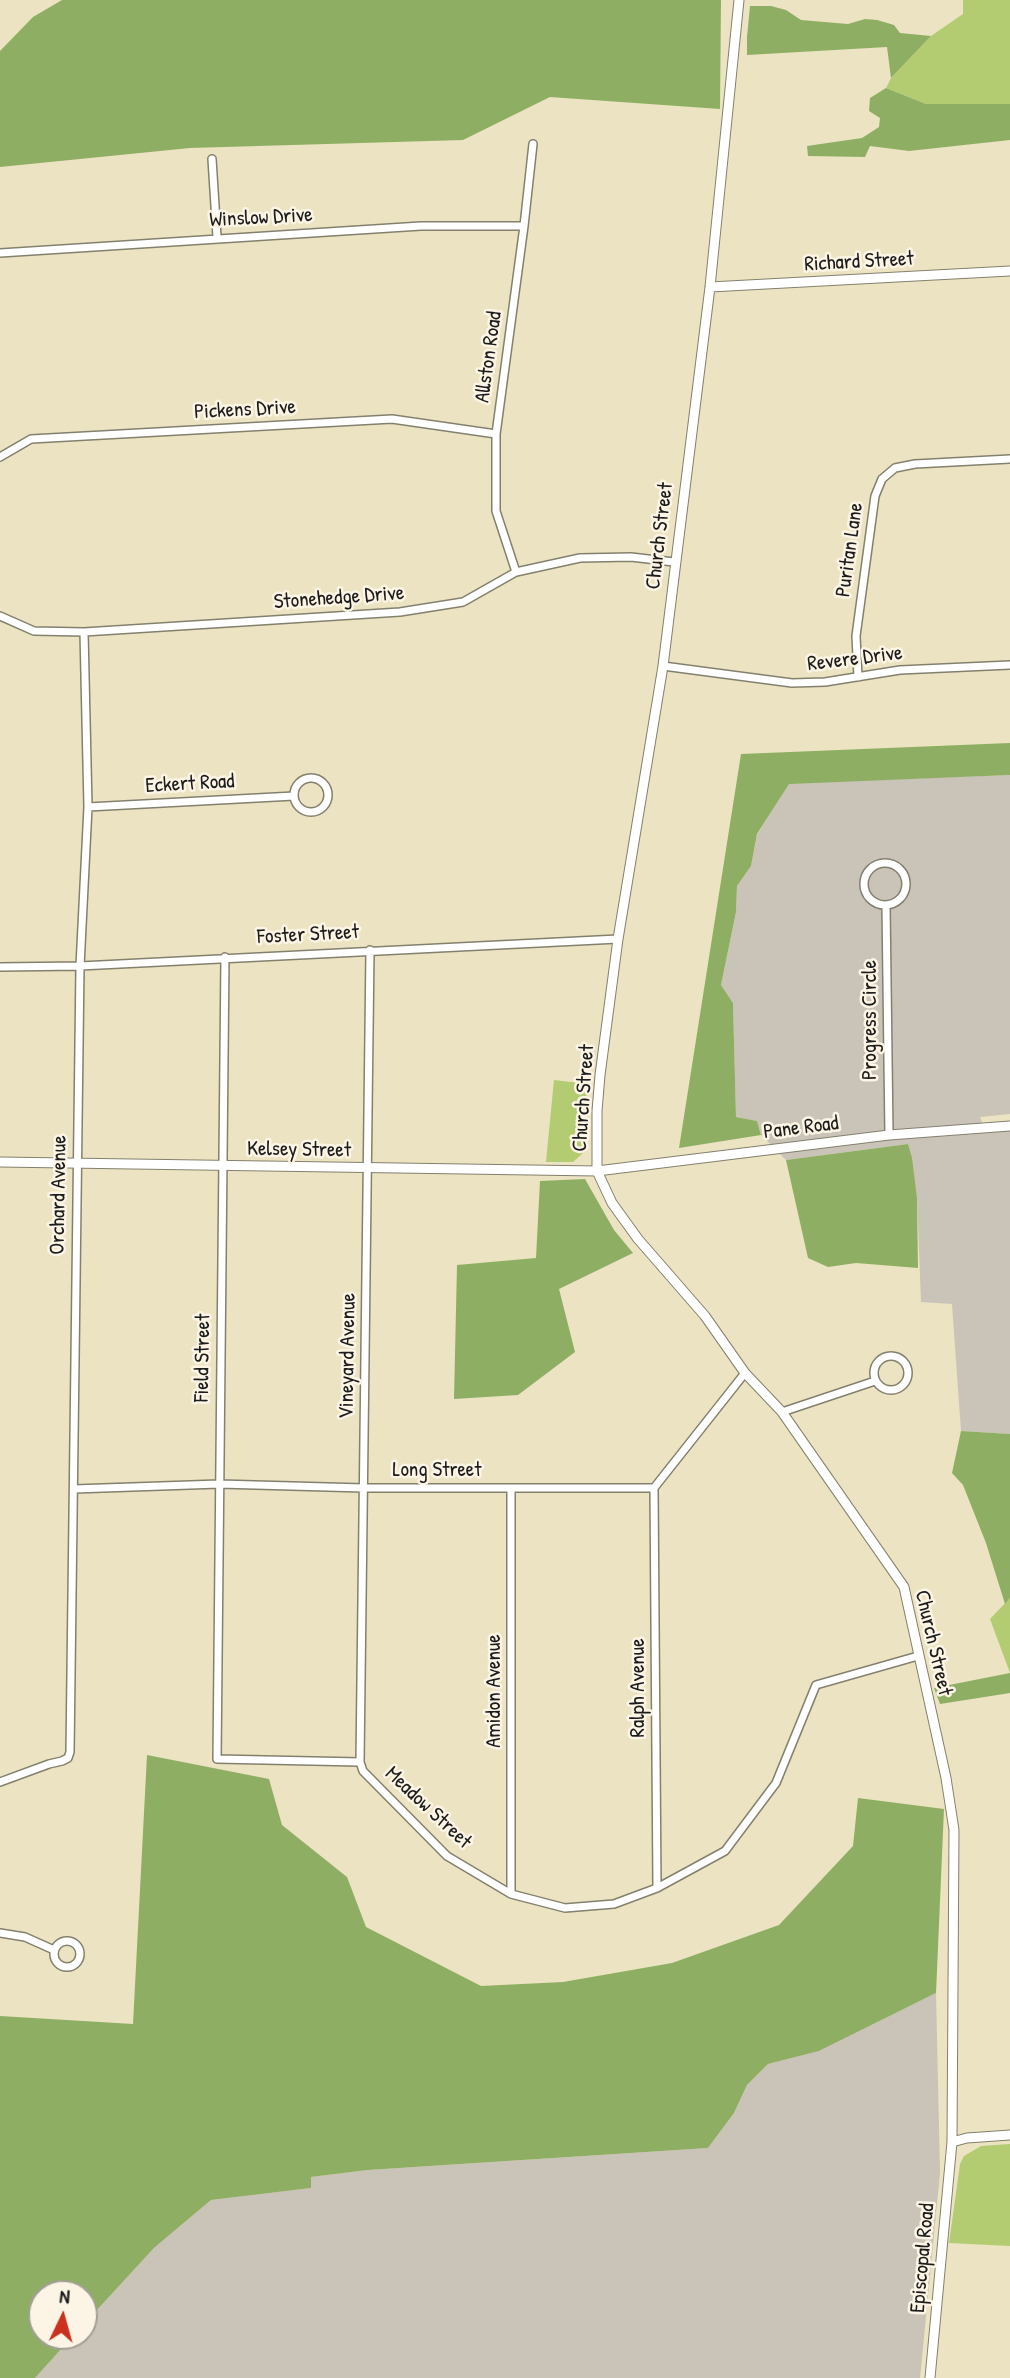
<!DOCTYPE html>
<html>
<head>
<meta charset="utf-8">
<style>
	body { margin:0 }
	#map { position:relative; width:1010px; height:2378px; overflow:hidden; background:#ebe3c1; font-family:"Patrick Hand",sans-serif }
	canvas { display:block }
	.north { position:absolute; left:28px; top:2280px; width:70px; height:70px; box-sizing:border-box; background:#fcf5e5; border:2px solid #a29e95; border-radius:50%; rotate:5deg; font-size:19px; font-weight:700; line-height:28px; text-align:center; color:#1c1c1c }
	.north::after { content:''; display:block; margin:auto; width:24px; height:32px; background:#c8321e; clip-path:polygon(50% 0,100% 100%,50% 72%,0 100%) }
</style>
</head>
<body>
<div id="map">
<canvas width="1010" height="2378"></canvas>
<div class="north">N</div>
</div>
<script>
const c = document.querySelector('canvas').getContext('2d');
c.lineJoin = 'round';
function fill(path, color) { c.fillStyle = color; c.fill(path, 'evenodd'); }
const shape = rows => new Path2D(rows.map(r => 'M' + r).join(''));
function strokePath(path, color, width, dash) { c.strokeStyle = color; c.lineWidth = width; c.lineCap = dash ? 'butt' : 'round'; c.setLineDash(dash || []); c.stroke(path); }
function label(font, color, halo, rows, align = 'center') {
  c.font = font + ' "Patrick Hand",sans-serif'; c.lineWidth = 5; c.setLineDash([]); c.textBaseline = 'middle'; c.strokeStyle = halo; c.fillStyle = color; for (const [text, x, y, turn = 0] of rows) {
    c.save(); c.translate(x, y); c.rotate((+turn || 0) * Math.PI / 180); c.textAlign = isNaN(turn) ? turn : align; if (halo) c.strokeText(text, 0, 0); c.fillText(text, 0, 0); c.restore();
  }
}
fill(shape([
	[1010,775,1010,1114,980,1117,985,1131,1010,1130,1010,1434,961,1431,952,1304,921,1302,917,1198,908,1144,786,1160,761,1135,757,1121,736,1117,733,1003,721,985,736,912,737,886,751,866,757,835,789,783],
	[936,1993,940,2173,920,2378,35,2378,73,2336,84,2336,84,2324,154,2248,211,2200,310,2188,311,2177,368,2170,708,2148,734,2113,747,2085,768,2064,819,2051]
]), '#cac3b8');
fill(shape([
	[963,0,1010,0,1010,104,926,104,886,88,891,78,931,36,963,14],
	[554,1080,587,1084,583,1153,573,1162,546,1162],
	[1010,1598,1010,1673,990,1619],
	[1010,2144,1010,2246,949,2243,960,2164,964,2156,981,2146]
]), '#b3cb71');
fill(shape([
	[62,0,721,0,720,109,550,97,463,140,190,148,0,167,0,51,33,17],
	[750,6,771,6,786,10,801,20,848,24,865,19,877,20,894,25,900,33,931,36,891,78,887,47,747,55,747,37],
	[886,88,926,104,1010,104,1010,140,909,151,870,146,865,157,808,156,807,146,862,138,879,127,880,118,869,111,870,98],
	[1010,743,1010,775,789,784,757,834,751,866,737,886,736,912,721,985,733,1003,736,1117,757,1121,761,1135,679,1148,741,754],
	[908,1144,912,1158,917,1198,918,1268,856,1263,828,1267,808,1258,786,1160],
	[585,1179,614,1230,633,1253,559,1289,575,1352,518,1395,454,1399,457,1265,536,1258,540,1181],
	[961,1431,1010,1434,1010,1598,1005,1604,986,1543,963,1485,952,1473],
	[1010,1673,1010,1693,940,1704,934,1688],
	[147,1755,269,1779,282,1825,347,1877,366,1927,481,1986,563,1982,672,1963,779,1925,853,1846,858,1798,944,1809,936,1993,819,2051,768,2064,747,2085,734,2113,708,2148,368,2170,311,2177,311,2188,211,2200,154,2248,84,2324,84,2294,42,2294,42,2336,73,2336,35,2378,0,2378,0,2016,133,2024]
]), '#8eaf63');
const minor = shape([
	[212,159,217,237],
	[0,253,421,226,524,226],
	[0,457,31,439,392,419,496,434],
	[516,572,496,511,496,434,524,226,533,144],
	[0,616,34,631,84,632,400,612,463,602,516,572,580,558,631,557,674,562],
	[663,666,792,683,825,682,900,670,1010,665],
	[858,677,856,636,875,496,882,479,895,468,915,464,1010,459],
	'294 795a17 17 0 1 1 34 0a17 17 0 1 1-34 0Z',
	[88,807,294,796],
	'864 884a21 21 0 1 1 42 0a21 21 0 1 1-42 0Z',
	[886,905,889,1135],
	[225,957,217,1759,360,1762,363,1771,447,1856,511,1894,565,1908,614,1904,657,1888,725,1851,776,1783,816,1685,918,1656],
	[0,967,80,966,618,939],
	'874 1373a17 17 0 1 1 34 0a17 17 0 1 1-34 0Z',
	[782,1412,875,1381],
	[654,1488,657,1888],
	[74,1489,219,1484,364,1488,654,1488,745,1373],
	[360,1762,370,950],
	[0,1782,49,1764,62,1761,68,1758,70,1752,80,966,88,807,84,632],
	[511,1894,511,1488],
	[0,1933,25,1937,54,1950],
	'54 1954a13 13 0 1 1 26 0a13 13 0 1 1-26 0Z'
]);
const tertiary = shape([
	[739,0,710,287,663,666,618,939,600,1075,597,1111,597,1171,612,1203,638,1239,705,1316,745,1373,782,1412,904,1587,946,1778,954,1830,952,2142,930,2378],
	[710,287,1010,271],
	[0,1162,597,1171,889,1135,1010,1126],
	[952,2142,967,2138,1010,2135]
]);
strokePath(minor, '#84806e', 10);
strokePath(tertiary, '#84806e', 11);
strokePath(minor, '#fff', 7);
strokePath(tertiary, '#fff', 9);
label('21px', '#1c1c1c', '#fcf5e5', [
	["Winslow Drive",261,218,-3],
	["Richard Street",859,262,-3],
	["Allston Road",489,357,-82],
	["Pickens Drive",245,410,-3],
	["Church Street",660,536,-83],
	["Puritan Lane",850,550,-82],
	["Stonehedge Drive",339,598,-4],
	["Revere Drive",855,659,-7],
	["Eckert Road",190,784,-3],
	["Foster Street",308,935,-3],
	["Progress Circle",870,1020,-90],
	["Church Street",584,1098,-86],
	["Pane Road",801,1128,-7],
	["Kelsey Street",299,1150,1],
	["Orchard Avenue",59,1195,-89],
	["Vineyard Avenue",348,1356,-89],
	["Field Street",203,1358,-89],
	["Long Street",437,1470],
	["Church Street",933,1643,77],
	["Ralph Avenue",638,1688,-90],
	["Amidon Avenue",494,1691,-90],
	["Meadow Street",428,1808,43],
	["Episcopal Road",923,2258,-85]
]);
</script>
</body>
</html>
